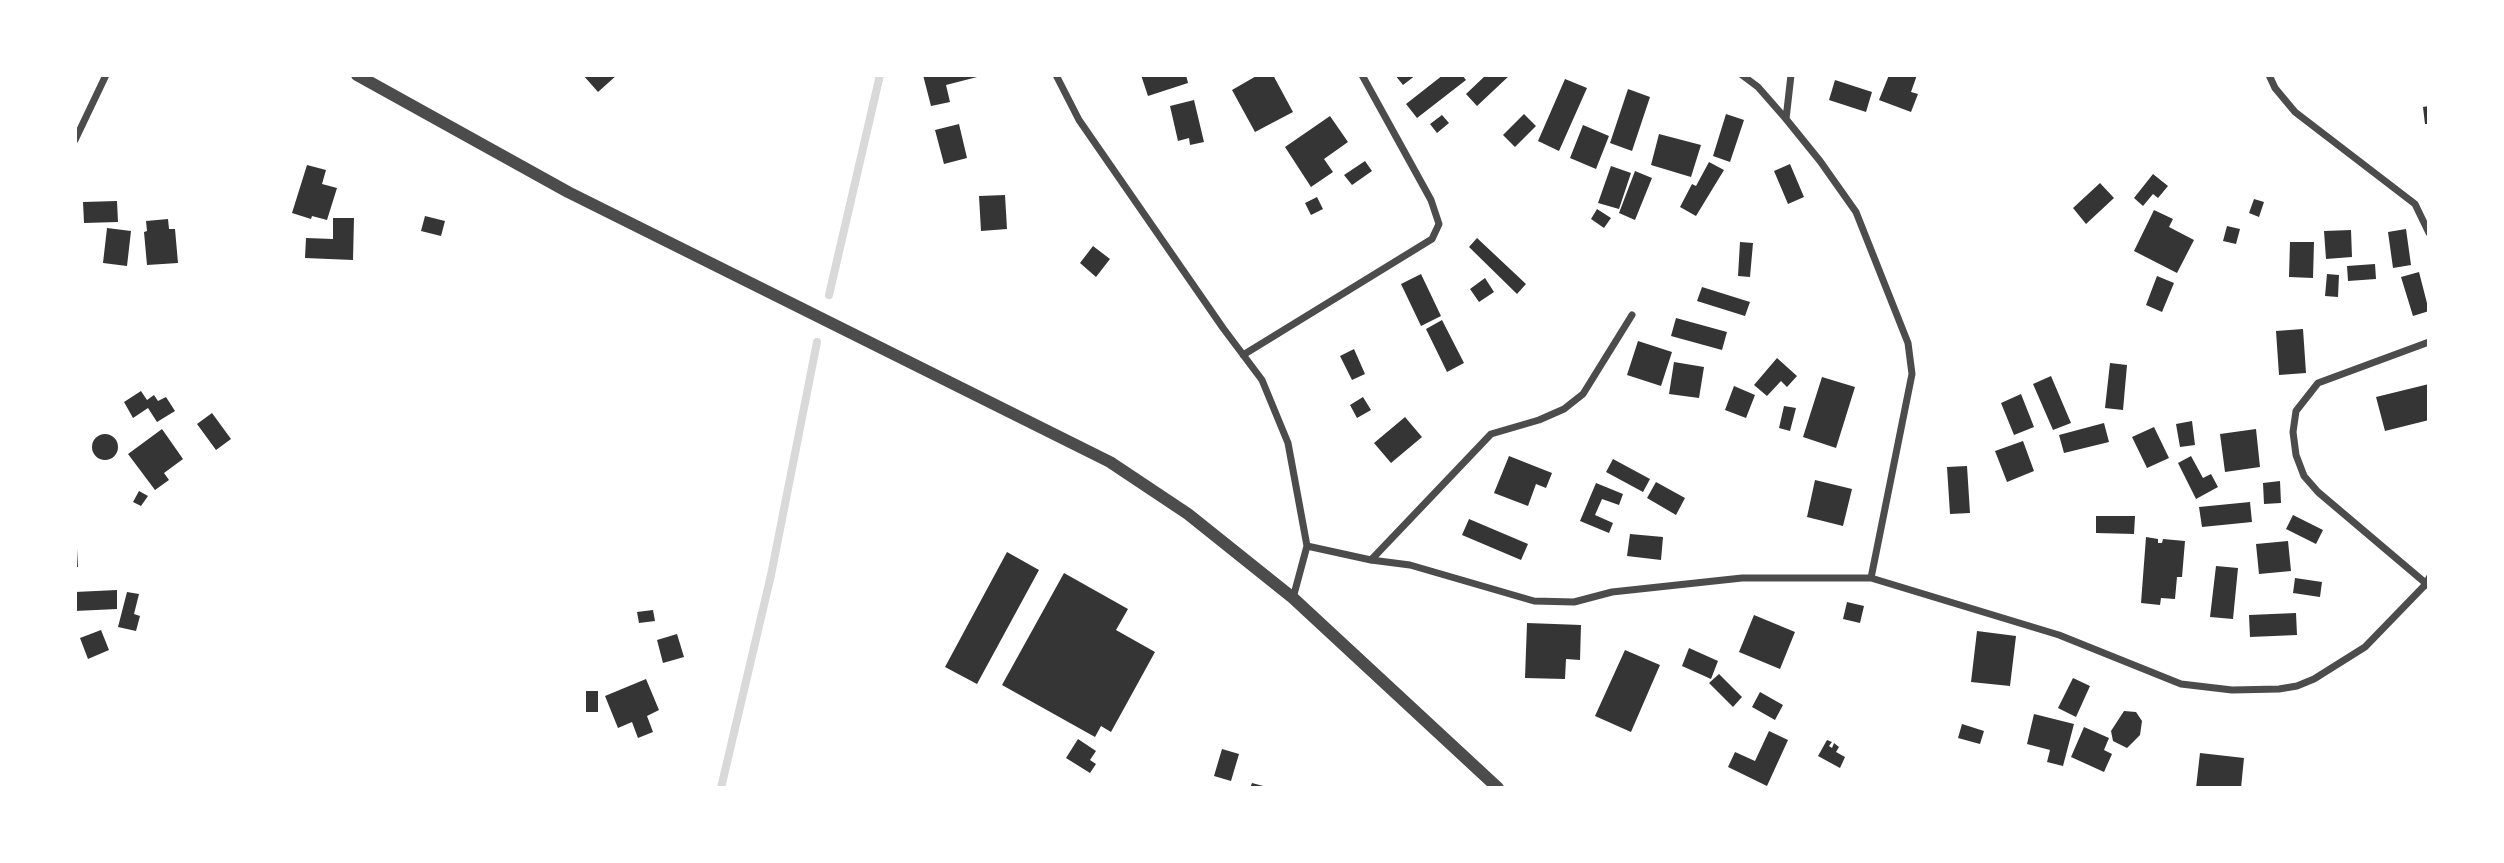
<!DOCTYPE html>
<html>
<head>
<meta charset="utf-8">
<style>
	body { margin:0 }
	#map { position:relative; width:2504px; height:863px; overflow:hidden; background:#fff; font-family:"Public Sans",sans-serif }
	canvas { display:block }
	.frame { position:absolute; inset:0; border:77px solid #fff; pointer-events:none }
</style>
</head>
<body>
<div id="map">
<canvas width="2504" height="863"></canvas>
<div class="frame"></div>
</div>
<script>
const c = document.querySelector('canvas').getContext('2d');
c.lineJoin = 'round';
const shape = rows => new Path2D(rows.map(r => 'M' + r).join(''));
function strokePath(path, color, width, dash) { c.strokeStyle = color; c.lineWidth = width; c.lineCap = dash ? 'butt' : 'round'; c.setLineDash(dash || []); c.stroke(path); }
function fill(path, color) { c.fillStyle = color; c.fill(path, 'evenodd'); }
strokePath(shape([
	[829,295,880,75],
	[721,788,771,575,817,342]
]), '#d9d9d9', 8);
fill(shape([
	[583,75,617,75,598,92],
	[923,75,981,75,981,76,946,85,950,102,931,106],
	[1141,75,1186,75,1188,83,1148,96],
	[1258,75,1273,75,1293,112,1255,132,1232,90],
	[1395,75,1416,75,1403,85],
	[1443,75,1462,75,1466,80,1417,118,1406,104],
	[1486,75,1510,75,1477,106,1466,94],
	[1889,75,1917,75,1911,92,1918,94,1911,112,1879,100],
	[1565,79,1587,88,1559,151,1538,141],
	[1835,80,1872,92,1866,112,1829,100],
	[1628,89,1650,97,1632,151,1610,143],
	[1194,100,1204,142,1190,145,1189,138,1178,141,1170,106],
	[2429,106,2429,124,2425,124,2423,107],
	[1524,114,1536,126,1515,147,1503,135],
	[1726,114,1744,120,1730,162,1713,156],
	[1442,115,1449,123,1437,133,1430,124],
	[1330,116,1348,142,1324,159,1333,172,1311,187,1285,147],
	[959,124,967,158,944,164,935,130],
	[1583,125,1609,136,1596,169,1570,158],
	[1659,134,1701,145,1691,177,1651,165],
	[1365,161,1372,171,1352,185,1344,175],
	[1709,162,1724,170,1696,216,1680,207,1692,184,1696,186],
	[1790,164,1804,197,1788,204,1774,171],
	[307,165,326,170,322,184,337,188,327,220,312,216,311,219,292,213],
	[1611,166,1631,173,1619,209,1598,203],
	[1635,171,1652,178,1635,220,1619,213],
	[2153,174,2168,186,2158,198,2153,194,2143,206,2134,198],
	[2100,183,2114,198,2086,224,2073,208],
	[1005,195,1007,229,981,231,979,196],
	[1317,197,1323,209,1311,215,1305,203],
	[2254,199,2264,202,2259,217,2249,213],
	[117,201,118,222,84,223,83,202],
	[1597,209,1611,218,1604,228,1591,219],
	[2154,210,2173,219,2169,227,2194,240,2177,273,2134,251],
	[425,216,445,221,441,236,421,231],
	[333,218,354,218,353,260,305,258,306,238,333,239],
	[168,219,169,229,175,229,178,263,147,265,144,232,147,231,146,221],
	[2227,226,2240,229,2236,244,2223,241],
	[107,228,131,231,127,266,103,263],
	[2406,229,2411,265,2393,268,2388,232],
	[2351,230,2352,257,2326,259,2324,231],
	[1477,238,1526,284,1517,294,1469,247],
	[1740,242,1753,243,1750,277,1738,276],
	[2290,242,2314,242,2313,278,2289,277],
	[1093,246,1110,259,1096,277,1080,263],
	[2375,264,2376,279,2348,281,2347,266],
	[2419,272,2429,311,2413,316,2401,277],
	[1421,274,1441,316,1421,326,1401,284],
	[2327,274,2339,275,2338,297,2325,296],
	[2157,276,2174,283,2162,312,2146,305],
	[1485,278,1494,292,1479,302,1470,289],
	[1702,287,1750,302,1745,316,1697,301],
	[1676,318,1727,332,1722,350,1671,336],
	[1442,320,1464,363,1447,372,1426,329],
	[2303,329,2306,373,2279,375,2276,331],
	[1638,341,1672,352,1661,386,1627,375],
	[1354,349,1365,374,1352,380,1340,356],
	[1777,358,1797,376,1787,387,1781,381,1767,396,1754,385],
	[1674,362,1704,367,1699,398,1669,394],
	[2110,363,2127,365,2123,410,2105,408],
	[2051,376,2071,423,2053,430,2033,384],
	[1822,377,1855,387,1836,448,1803,437],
	[2429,384,2429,420,2385,431,2376,397],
	[1734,386,1755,395,1746,418,1725,410],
	[141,391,147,400,154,395,158,401,166,397,175,411,157,422,148,408,133,418,124,402],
	[2021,394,2034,427,2014,435,2001,403],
	[1363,397,1371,410,1357,418,1350,405],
	[1784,406,1796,408,1790,431,1779,428],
	[212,413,231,439,216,450,197,424],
	[1405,417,1422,437,1391,463,1374,443],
	[2192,421,2195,445,2180,447,2176,424],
	[2104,423,2109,442,2064,453,2059,435],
	[2154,427,2169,458,2147,468,2132,437],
	[162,429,183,459,164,473,169,480,155,490,128,454],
	[2256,429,2260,467,2225,472,2220,434],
	'92 447a13 13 0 1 1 26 0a13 13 0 1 1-26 0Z',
	[2023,441,2034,471,2007,482,1995,451],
	[1509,456,1552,473,1546,488,1536,484,1528,506,1494,493],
	[2191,456,2203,478,2211,474,2218,487,2196,499,2178,463],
	[1613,459,1650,479,1643,492,1606,472],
	[1967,466,1970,513,1950,514,1947,467],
	[1815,480,1852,489,1843,526,1807,517],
	[2280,481,2281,503,2264,504,2263,483],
	[1656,482,1685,498,1676,515,1647,498],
	[1596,483,1623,494,1619,505,1602,499,1595,515,1613,523,1609,533,1580,521],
	[139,491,148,496,141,506,133,502],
	[2250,502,2252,522,2202,527,2199,507],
	[2293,515,2323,530,2316,544,2286,529],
	[2096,516,2135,516,2134,534,2096,533],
	[1469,519,1528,544,1521,560,1462,535],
	[1630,534,1663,537,1661,560,1627,556],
	[2146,537,2158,539,2158,543,2162,543,2163,539,2185,541,2182,577,2177,577,2175,599,2161,598,2160,605,2141,603],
	[2288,541,2291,571,2259,574,2256,544],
	[75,549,77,549,78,567,75,567],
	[1007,552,1039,570,977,684,945,667],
	[2216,566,2238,568,2233,619,2210,617],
	[1064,573,1128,609,1116,630,1155,652,1111,732,1101,726,1095,737,1002,685],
	[2295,578,2322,582,2320,597,2293,593],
	[117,590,117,609,75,611,75,592],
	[127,592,139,594,134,614,140,616,136,631,118,627],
	[1847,602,1864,606,1860,623,1843,619],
	[653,610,655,621,639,623,637,612],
	[2296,613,2297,635,2250,637,2249,615],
	[1754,615,1795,632,1780,669,1739,652],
	[1527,623,1581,625,1580,660,1566,659,1565,679,1525,678],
	[101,630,109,650,88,659,80,638],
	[1977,631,2016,636,2010,686,1971,682],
	[677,634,684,657,663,663,657,640],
	[1689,648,1718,661,1711,679,1682,666],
	[1625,650,1660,665,1631,732,1595,716],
	[1719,674,1742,697,1733,707,1709,683],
	[2073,678,2090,686,2076,717,2058,708],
	[646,679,659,710,647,716,653,732,638,738,632,722,618,728,605,696],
	[586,691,598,691,598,712,586,712],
	[1760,692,1783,705,1775,720,1752,707],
	[2124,711,2136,712,2142,721,2140,735,2127,748,2113,741,2111,731],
	[2034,714,2074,724,2063,766,2047,762,2050,750,2027,744],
	[1962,724,1984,731,1980,744,1958,738],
	[2084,727,2109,738,2104,750,2112,754,2104,772,2071,757],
	[1769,731,1788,740,1767,786,1728,767,1735,752,1755,761],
	[1078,739,1096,751,1090,760,1096,764,1090,773,1066,758],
	[1827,740,1832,742,1829,746,1832,748,1834,743,1839,747,1836,752,1845,757,1840,768,1818,756],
	[1222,749,1239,754,1231,781,1214,776],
	[2200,753,2244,758,2241,788,2196,788],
	[1252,783,1267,787,1267,788,1250,788]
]), '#353535');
strokePath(shape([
	[1056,75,1079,120,1223,328,1262,380,1288,443,1307,546,1293,598],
	[1742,75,1758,87,1786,119,1820,161,1856,212,1908,343,1912,374,1871,578],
	[2269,75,2275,88,2295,112,2415,204,2429,233],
	[1786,119,1791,75],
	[75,140,106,75],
	[2429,342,2318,383,2296,411,2293,432,2296,455,2304,476,2318,492,2429,586],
	[1243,355,1432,239,1439,224,1431,200,1362,75],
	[1307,546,1371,560,1410,565,1534,601,1574,602,1612,592,1742,578,1871,578,2059,635,2181,684,2232,690,2279,689,2297,686,2314,679,2365,647,2426,584,2429,578],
	[1371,560,1491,434,1539,420,1564,409,1583,394,1632,315]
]), '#4c4c4c', 7);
strokePath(shape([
	[357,75,568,192,1110,462,1188,514,1293,598,1498,788]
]), '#4c4c4c', 12);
</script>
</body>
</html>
